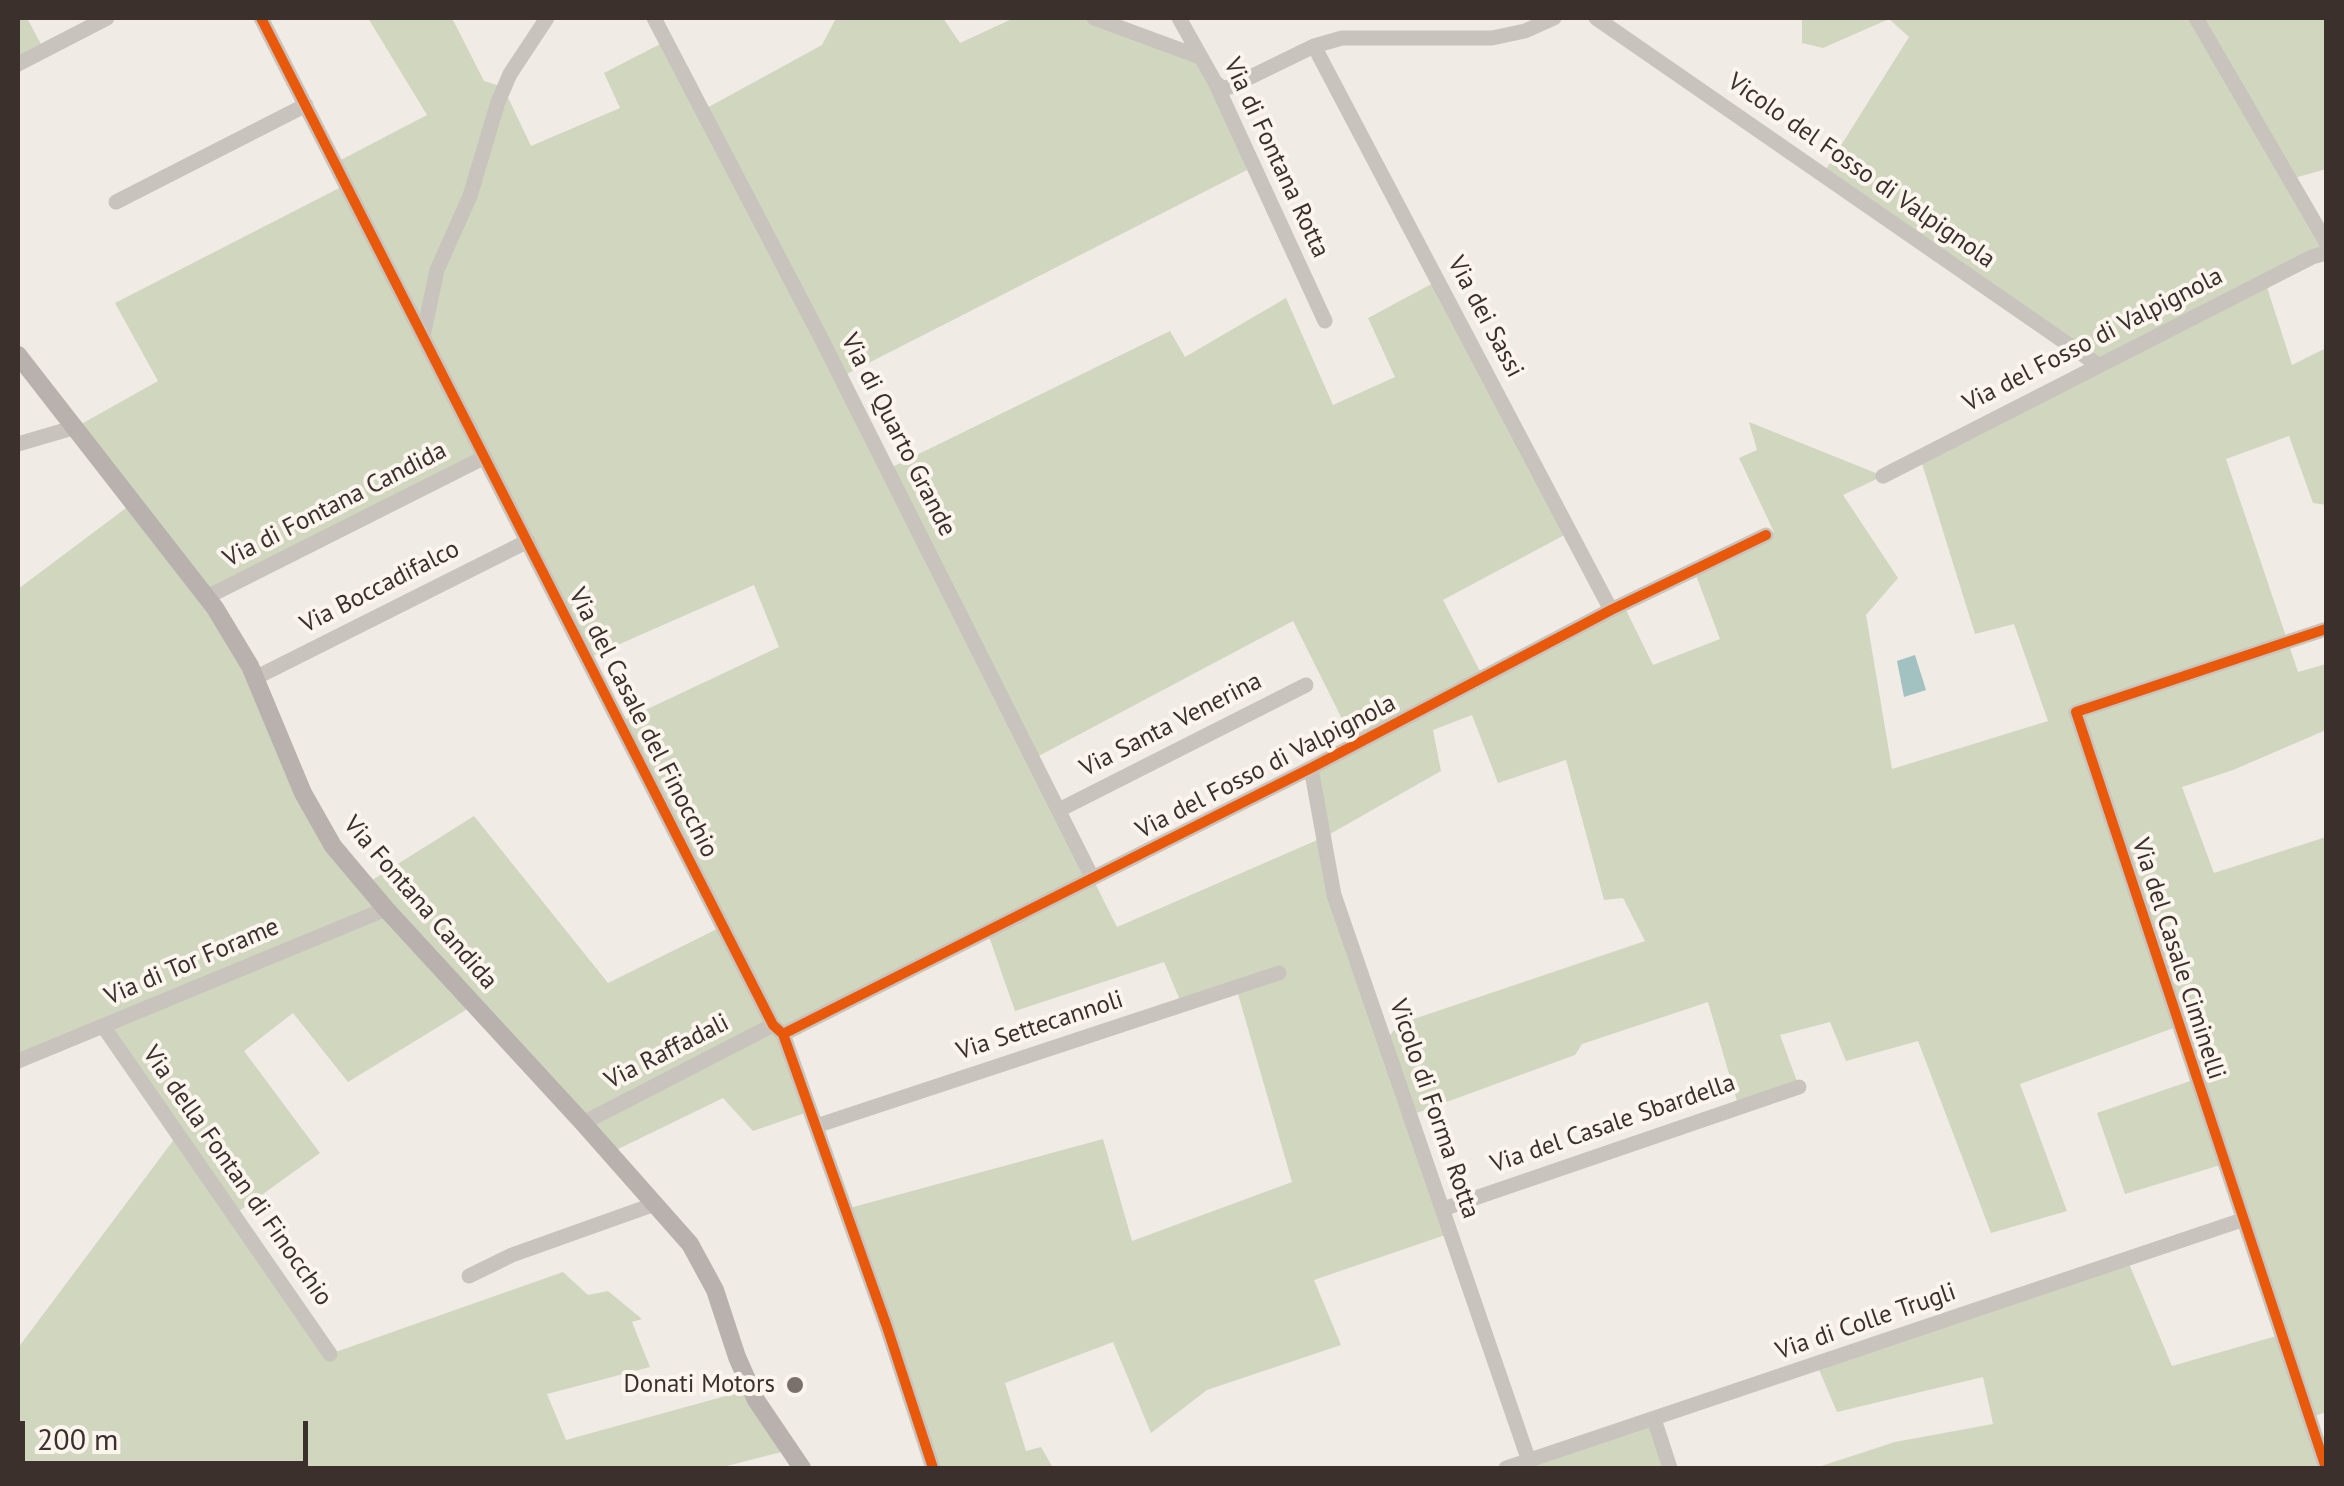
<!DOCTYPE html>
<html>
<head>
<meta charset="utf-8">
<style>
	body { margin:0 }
	#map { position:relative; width:2344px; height:1486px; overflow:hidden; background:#f0ebe5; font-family:"PT Sans",sans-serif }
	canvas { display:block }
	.frame { position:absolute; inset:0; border:20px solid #3b302b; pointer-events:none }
	.scale { position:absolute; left:20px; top:1421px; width:288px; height:45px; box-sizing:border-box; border:5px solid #3b302b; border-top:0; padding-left:12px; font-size:30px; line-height:35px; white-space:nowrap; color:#3b302b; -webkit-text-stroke:8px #fbf5ee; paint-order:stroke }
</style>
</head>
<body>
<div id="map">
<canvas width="2344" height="1486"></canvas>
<div class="frame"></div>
<div class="scale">200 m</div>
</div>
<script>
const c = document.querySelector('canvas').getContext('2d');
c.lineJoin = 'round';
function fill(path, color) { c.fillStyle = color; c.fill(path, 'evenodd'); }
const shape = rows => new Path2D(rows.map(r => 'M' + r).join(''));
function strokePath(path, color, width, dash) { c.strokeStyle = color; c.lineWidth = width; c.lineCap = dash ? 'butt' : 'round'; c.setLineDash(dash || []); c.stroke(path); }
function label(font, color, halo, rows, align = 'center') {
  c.font = font + ' "PT Sans",sans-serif'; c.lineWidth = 8; c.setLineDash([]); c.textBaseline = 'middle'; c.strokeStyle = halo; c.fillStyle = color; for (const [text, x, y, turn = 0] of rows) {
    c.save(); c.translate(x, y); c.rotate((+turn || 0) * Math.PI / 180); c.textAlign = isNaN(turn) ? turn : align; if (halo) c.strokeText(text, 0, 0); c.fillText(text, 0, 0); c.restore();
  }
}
fill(shape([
	[18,18,27,18,42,46,18,59],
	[368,18,452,18,484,81,503,87,531,146,620,108,604,73,666,41,703,110,822,45,836,18,943,18,960,43,1014,18,1093,18,1200,57,1215,82,1247,170,841,377,888,469,1170,331,1185,357,1286,298,1333,405,1395,377,1368,318,1437,281,1570,532,1443,600,1483,677,1623,604,1653,665,1720,639,1694,570,1774,532,1739,458,1757,450,1749,422,1883,476,1843,495,1898,578,1866,615,1892,769,2048,721,2014,624,1975,634,1920,457,2097,365,1823,174,1909,37,1889,19,1823,48,1802,43,1802,18,2326,18,2326,169,2291,179,2326,253,2265,281,2292,365,2326,348,2326,505,2313,503,2289,436,2226,459,2298,672,2326,664,2326,730,2233,770,2182,787,2214,873,2326,837,2326,1412,2310,1418,2326,1468,1815,1468,1895,1442,1993,1424,1983,1377,1837,1412,1817,1365,2127,1259,2172,1366,2280,1335,2224,1164,2125,1194,2097,1113,2196,1079,2179,1026,2020,1084,2067,1211,1991,1233,1918,1041,1846,1061,1830,1022,1780,1035,1799,1087,1739,1108,1708,1002,1582,1044,1575,1055,1411,1115,1451,1233,1314,1280,1341,1345,1207,1390,1151,1433,1113,1342,1005,1383,1026,1451,1041,1447,1053,1468,933,1468,846,1209,1103,1139,1132,1241,1292,1182,1236,987,1182,1005,1164,962,1015,1011,987,931,783,1034,811,1111,753,1131,723,1098,610,1153,474,1005,348,1082,293,1013,244,1051,320,1153,235,1214,330,1354,563,1272,588,1295,608,1291,642,1319,632,1322,650,1367,547,1394,566,1440,751,1389,789,1450,719,1468,18,1468,18,1348,178,1134,103,1027,18,1061,18,589,134,502,76,427,158,381,115,303,345,185,335,163,427,115],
	[484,457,588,658,754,585,779,647,620,722,719,928,608,983,474,816,366,884,292,768,208,597],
	[1293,621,1355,745,1311,768,1322,838,1117,927,1033,759],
	[1472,715,1498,783,1566,760,1604,900,1623,898,1645,941,1399,1024,1386,1040,1323,838,1441,771,1433,730],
	[1654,1419,1670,1468,1506,1468]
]), '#d1d6bf');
fill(shape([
	[1915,655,1926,690,1904,697,1897,661]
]), '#a1c2c1');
strokePath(shape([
	[261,18,773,1025,783,1034,887,1327,933,1468],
	[654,18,821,338,1092,877],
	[1094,18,1200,57],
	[1179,18,1215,82,1325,321],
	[1596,18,2098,365],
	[2196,18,2326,242],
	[1314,46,1611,610],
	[18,64,107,18],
	[1215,82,1222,88,1230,87,1314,46,1342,38,1492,38,1525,31,1554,18],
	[116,202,306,105],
	[423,336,437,270,470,196,498,102,510,74,547,18],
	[18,444,76,427],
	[1883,476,2312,257,2326,253],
	[207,597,485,457],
	[255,678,528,541],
	[1311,768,1334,895,1529,1461],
	[1059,810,1306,685],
	[103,1026,330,1354],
	[783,1034,1311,768,1611,610,1766,535],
	[18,1061,386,909],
	[583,1123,773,1025],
	[816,1126,1279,973],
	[1443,1209,1799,1087],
	[469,1276,512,1255,655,1204],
	[1654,1419,1670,1468],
	[1506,1468,2242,1220],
	[2326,1468,2076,712,2326,629]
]), '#c9c3be', 15);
strokePath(shape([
	[18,355,215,608,250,666,303,793,333,846,386,909,583,1123,690,1244,715,1290,737,1357,756,1400,802,1468]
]), '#b8b1ad', 18);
strokePath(shape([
	[261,18,773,1025,783,1034,887,1327,933,1468],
	[783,1034,1311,768,1611,610,1766,535],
	[2326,1468,2076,712,2326,629]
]), '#e8590c', 10);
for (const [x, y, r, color] of [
	[795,1385,10,"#7a716c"]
]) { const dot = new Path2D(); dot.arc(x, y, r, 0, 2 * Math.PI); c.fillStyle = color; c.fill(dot); strokePath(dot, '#fbf5ee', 4); }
label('25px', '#3b302b', '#fbf5ee', [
	["Via di Fontana Rotta",1276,158,65],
	["Vicolo del Fosso di Valpignola",1861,171,35],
	["Via dei Sassi",1485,317,62],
	["Via del Fosso di Valpignola",2093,340,-27],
	["Via di Quarto Grande",898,435,63],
	["Via di Fontana Candida",335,505,-27],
	["Via Boccadifalco",380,587,-27],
	["Via del Casale del Finocchio",643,723,63],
	["Via Santa Venerina",1171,725,-27],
	["Via del Fosso di Valpignola",1266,767,-27],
	["Via Fontana Candida",420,903,49],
	["Via del Casale Ciminelli",2178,959,72],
	["Via di Tor Forame",192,962,-23],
	["Via Settecannoli",1040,1026,-18],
	["Via Raffadali",667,1052,-27],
	["Vicolo di Forma Rotta",1434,1109,71],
	["Via del Casale Sbardella",1613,1124,-19],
	["Via della Fontan di Finocchio",237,1176,55],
	["Via di Colle Trugli",1866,1322,-19]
]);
label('25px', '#3b302b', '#fbf5ee', [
	["Donati Motors",775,1385]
], 'right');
</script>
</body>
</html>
